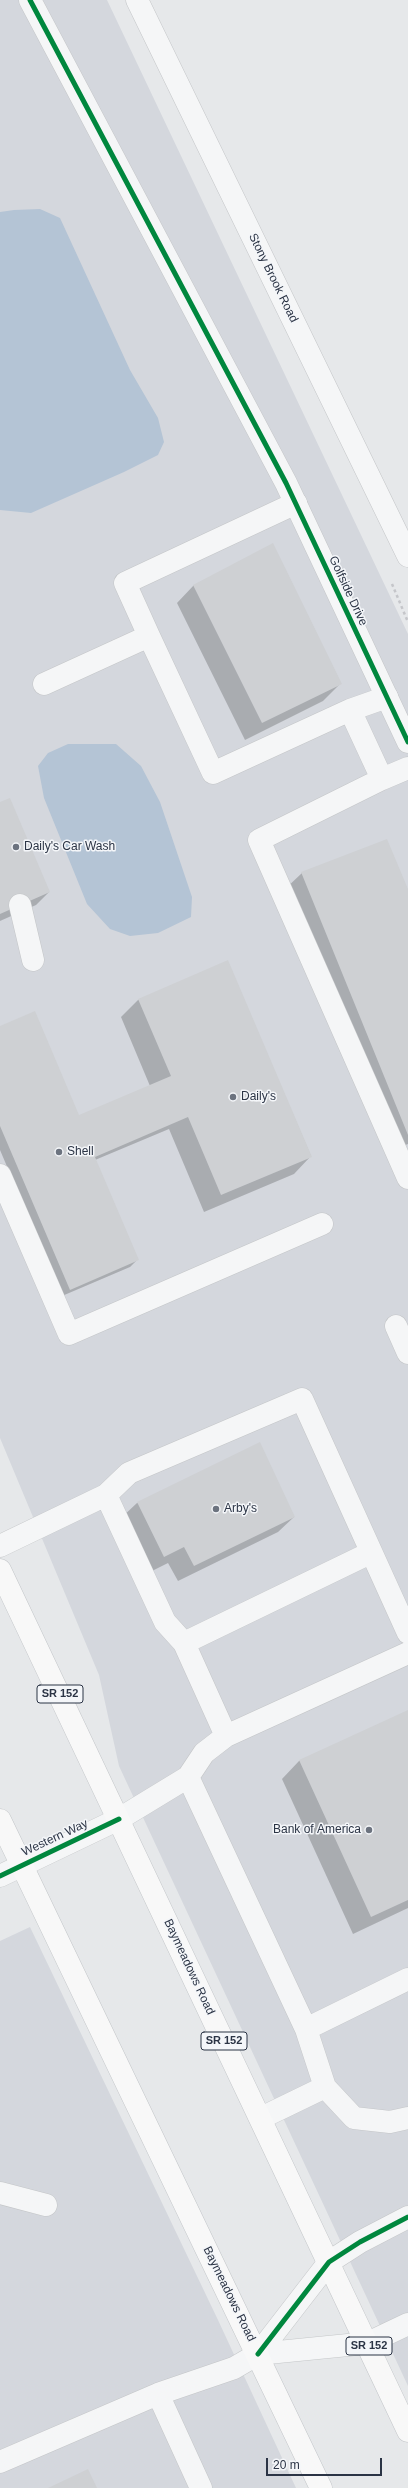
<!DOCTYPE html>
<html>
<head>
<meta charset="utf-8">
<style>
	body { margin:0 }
	#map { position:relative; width:408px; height:2488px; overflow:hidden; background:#e6e8ea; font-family:Arial,sans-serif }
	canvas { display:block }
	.scale { position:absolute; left:266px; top:2458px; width:116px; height:18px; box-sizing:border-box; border:2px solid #2b3445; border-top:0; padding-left:5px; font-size:12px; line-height:14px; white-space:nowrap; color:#2b3445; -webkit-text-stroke:3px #f4f6f9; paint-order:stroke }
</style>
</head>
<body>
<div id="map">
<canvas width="408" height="2488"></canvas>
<div class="scale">20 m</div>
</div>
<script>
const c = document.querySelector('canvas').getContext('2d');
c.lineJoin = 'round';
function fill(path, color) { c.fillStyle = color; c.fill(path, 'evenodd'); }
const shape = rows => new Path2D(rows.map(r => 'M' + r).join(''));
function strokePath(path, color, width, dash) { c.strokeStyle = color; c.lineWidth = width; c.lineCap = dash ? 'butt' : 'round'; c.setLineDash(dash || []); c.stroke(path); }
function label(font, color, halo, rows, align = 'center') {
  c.font = font + ' Arial,sans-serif'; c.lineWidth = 3; c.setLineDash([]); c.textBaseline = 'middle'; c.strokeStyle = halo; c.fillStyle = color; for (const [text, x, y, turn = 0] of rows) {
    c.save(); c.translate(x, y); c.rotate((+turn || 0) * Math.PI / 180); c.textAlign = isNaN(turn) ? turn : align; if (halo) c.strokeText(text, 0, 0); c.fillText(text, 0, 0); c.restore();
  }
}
fill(shape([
	[0,0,107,0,408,634,408,2386,119,1766,99,1675,0,1438],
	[30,1927,218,2320,296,2488,0,2488,0,1941]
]), '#d4d7dd');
fill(shape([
	[40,209,60,218,130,370,158,418,164,442,158,455,124,472,31,513,0,510,0,212,14,210],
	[68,744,116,744,141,766,160,802,192,897,191,917,158,933,130,936,110,929,87,904,44,798,38,766,48,753]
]), '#b4c4d5');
fill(shape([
	[194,585,340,684,323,701,245,740,177,603],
	[0,803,49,892,36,905,0,921],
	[302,873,408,892,408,1144,390,1151,284,890],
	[227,962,311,1156,294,1174,204,1212,169,1129,95,1160,137,1260,130,1267,62,1296,0,1150,0,1027,78,1117,150,1086,121,1017,138,1000],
	[137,1503,294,1517,278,1532,178,1581,168,1563,148,1573,121,1518],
	[408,1711,408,1908,353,1934,282,1779,299,1761]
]), '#0003');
fill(shape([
	[273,543,342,684,262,723,193,585],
	[10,798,50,892,0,914,0,802],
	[387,839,408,889,408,1135,301,872],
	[228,960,312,1157,221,1195,188,1117,95,1157,139,1260,70,1290,0,1126,0,1026,35,1011,79,1115,171,1076,138,999],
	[260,1442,295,1517,194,1566,184,1547,164,1557,137,1502],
	[408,1710,408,1900,371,1917,299,1760],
	[88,2469,97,2488,48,2488]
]), '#ced0d3');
const lane = shape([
	[296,503,125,583,149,636,213,773,350,710,387,697],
	[44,684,149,636],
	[350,710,382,779,259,840,408,1178],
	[382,779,408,768],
	[20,905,33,960],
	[0,1175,69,1334,322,1224],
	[396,1326,408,1353],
	[106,1495,165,1622,184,1643,226,1736],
	[0,1546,106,1495,129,1473,302,1399,408,1633],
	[184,1643,370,1553],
	[119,1819,188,1777],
	[408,1979,306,2029,325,2087,354,2118,390,2122,408,2118],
	[306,2029,188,1777,204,1753,226,1736,408,1653],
	[261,2118,325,2087],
	[0,2193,46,2205],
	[158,2394,201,2488],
	[0,2462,158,2394,234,2368,258,2354]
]);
const street = shape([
	[30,0,286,483,408,742],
	[137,0,408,556],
	[0,1876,119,1819],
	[258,2354,329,2262,360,2242,408,2217],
	[258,2354,368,2343,408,2324]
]);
const primary = shape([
	[0,1570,408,2431],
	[0,1820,321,2488]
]);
strokePath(lane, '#c4c6c8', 23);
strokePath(street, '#c4c6c8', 23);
strokePath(primary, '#c2c5c8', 23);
strokePath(shape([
	[392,584,408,622]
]), '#c5c6ca', 2.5, [3, 3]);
strokePath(lane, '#f5f6f7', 22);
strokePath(street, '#f5f6f7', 22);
strokePath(primary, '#f8f8f8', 22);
strokePath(shape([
	[30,0,286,483,408,742],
	[0,1876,119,1819],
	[258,2354,329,2262,360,2242,408,2217]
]), '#00873e', 5);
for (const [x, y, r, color] of [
	[16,847,4,"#6c737f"],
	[233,1097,4,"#6c737f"],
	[59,1152,4,"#6c737f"],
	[216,1509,4,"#6c737f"],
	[369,1830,4,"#6c737f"]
]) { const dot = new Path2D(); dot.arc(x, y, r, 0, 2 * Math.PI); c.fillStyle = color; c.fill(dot); strokePath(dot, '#f4f6f9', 1.5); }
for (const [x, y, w] of [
	[60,1694,46],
	[224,2041,46],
	[369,2346,46]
]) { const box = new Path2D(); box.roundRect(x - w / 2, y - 9, w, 18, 3); c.fillStyle = '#f4f6f9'; c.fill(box); strokePath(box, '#2b3445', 1); }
label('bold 11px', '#2b3445', null, [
	["SR 152",60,1694],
	["SR 152",224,2041],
	["SR 152",369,2346]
]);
label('12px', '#2b3445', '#f4f6f9', [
	["Stony Brook Road",273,278,64],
	["Golfside Drive",348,591,65],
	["Western Way",55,1838,-25],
	["Baymeadows Road",189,1967,65],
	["Baymeadows Road",229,2294,64]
]);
label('12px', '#2b3445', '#f4f6f9', [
	["Daily's Car Wash",24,847],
	["Daily's",241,1097],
	["Shell",67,1152],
	["Arby's",224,1509],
	["Bank of America",361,1830,"right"]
], 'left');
</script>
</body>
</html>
